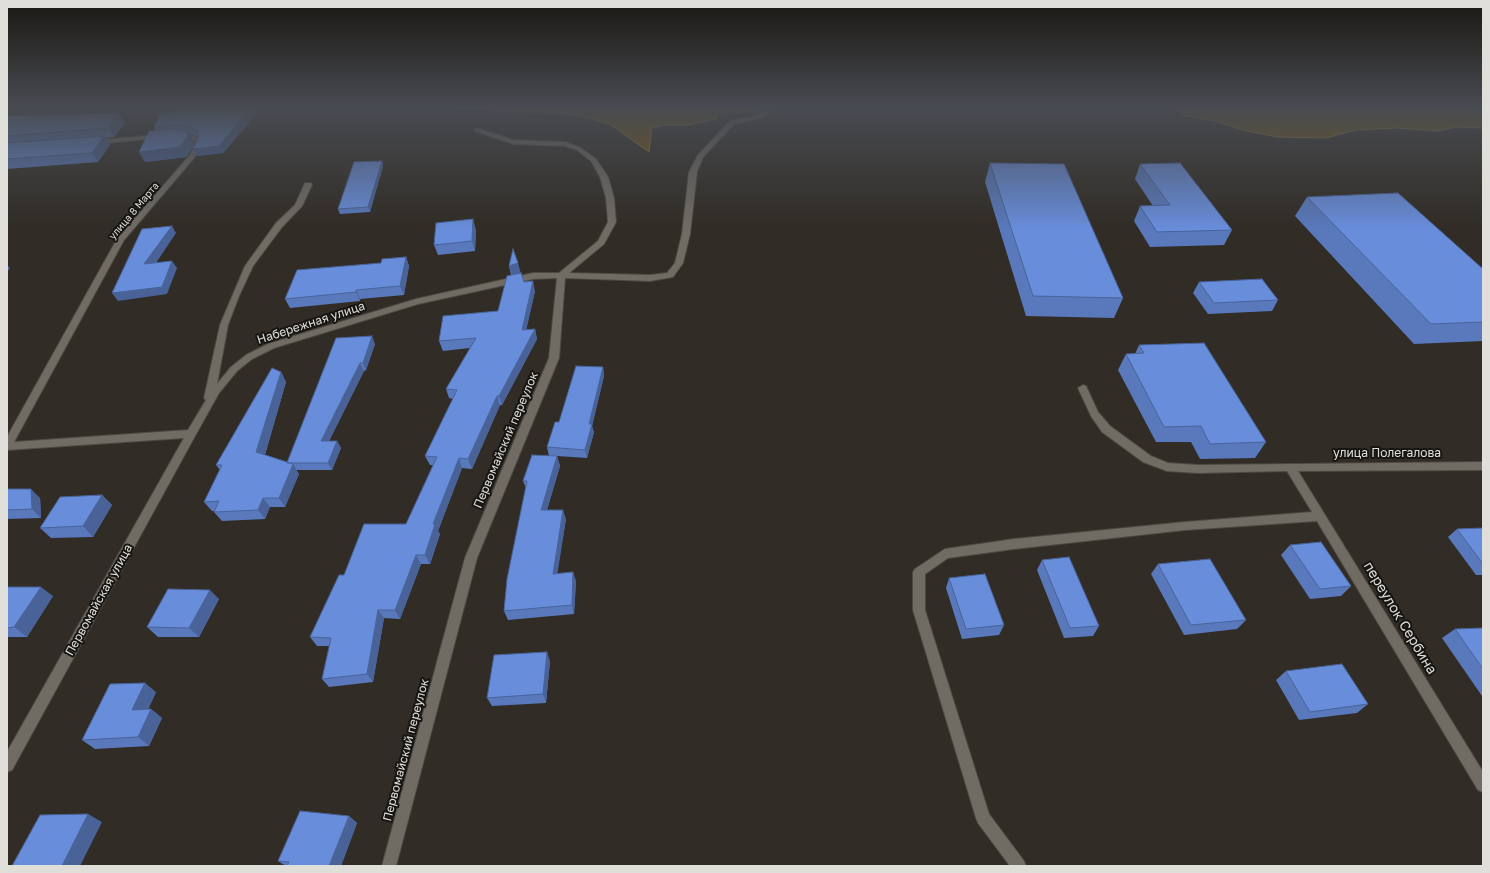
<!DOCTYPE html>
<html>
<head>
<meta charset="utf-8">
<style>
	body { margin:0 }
	#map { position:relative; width:1490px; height:873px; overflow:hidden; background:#312c25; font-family:"Golos Text",sans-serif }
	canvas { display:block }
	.frame { position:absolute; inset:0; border:8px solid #e0ded9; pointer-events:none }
</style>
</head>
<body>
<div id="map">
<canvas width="1490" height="873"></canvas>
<div class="frame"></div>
</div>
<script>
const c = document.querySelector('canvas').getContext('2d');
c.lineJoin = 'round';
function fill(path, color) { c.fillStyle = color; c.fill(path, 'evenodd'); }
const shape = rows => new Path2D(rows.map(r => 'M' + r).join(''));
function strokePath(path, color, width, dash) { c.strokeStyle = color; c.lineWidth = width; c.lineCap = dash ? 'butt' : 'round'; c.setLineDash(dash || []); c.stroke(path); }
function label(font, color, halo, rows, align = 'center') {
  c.font = font + ' "Golos Text",sans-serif'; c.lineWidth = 4; c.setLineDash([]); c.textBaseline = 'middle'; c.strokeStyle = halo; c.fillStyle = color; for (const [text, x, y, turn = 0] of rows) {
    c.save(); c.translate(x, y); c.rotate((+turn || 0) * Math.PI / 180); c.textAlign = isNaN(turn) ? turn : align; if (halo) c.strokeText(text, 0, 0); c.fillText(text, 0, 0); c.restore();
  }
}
const water = shape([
	[439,108,761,108,761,110,717,115,716,119,688,125,666,125,652,128,649,152,611,125,592,119,568,114,439,108],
	[1172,108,1483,108,1483,128,1457,127,1438,131,1397,128,1356,130,1326,138,1277,137,1242,130,1215,121,1185,116,1172,108]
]);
fill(water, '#7c5a05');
strokePath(water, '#9a8245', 1);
const minor = shape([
	[766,108,772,108,771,113,761,118,734,124,703,157,697,172,690,234,683,263,673,277,650,281,565,278,559,358,477,558,396,866,382,866,465,558,549,358,557,278,533,279,418,304,274,348,252,359,237,371,219,393,195,436,12,770,7,772,7,752,184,438,7,450,7,437,117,239,189,156,195,146,195,141,176,137,176,135,191,135,200,139,201,146,194,158,124,240,14,442,188,430,206,400,204,398,220,325,245,266,276,223,295,205,305,183,311,183,312,185,302,206,282,227,253,266,239,296,228,325,217,384,231,367,246,355,268,344,416,299,533,273,559,273,598,241,608,222,606,198,600,177,591,161,577,150,565,146,513,144,475,131,475,129,479,129,513,140,566,142,581,148,596,159,608,177,614,198,616,222,604,244,569,273,650,275,667,273,675,263,682,234,689,172,698,155,730,121,757,115,766,111,766,108],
	[159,135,162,137,161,138,95,144,92,142,95,140,159,135],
	[1083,385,1086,386,1098,412,1110,426,1151,456,1168,463,1198,465,1483,462,1483,470,1298,471,1483,772,1483,792,1478,790,1317,521,1185,530,1014,549,948,558,925,574,925,610,989,814,1024,861,1026,866,1010,866,978,823,976,818,913,610,913,572,915,569,945,549,1014,539,1185,522,1312,512,1287,471,1198,473,1167,471,1143,462,1102,432,1091,416,1078,388,1083,385]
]);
strokePath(minor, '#4d4943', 2);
fill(minor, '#716c63');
fill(shape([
	[178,108,257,108,258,112,223,153,197,156,193,149,198,139,198,137,193,135,189,134,194,142,194,146,186,157,145,162,156,131,154,127,174,112],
	[7,116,125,122,114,137,105,138,110,145,98,162,7,169],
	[382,161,383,166,370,212,340,214,338,209],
	[990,163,1123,298,1114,318,1026,316,985,182],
	[1140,164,1232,230,1224,245,1150,247,1134,221,1140,206,1153,206,1135,179],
	[1307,197,1483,269,1483,341,1414,344,1295,216],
	[476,230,475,251,438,255,434,245],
	[406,257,409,266,404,295,360,299,360,301,290,308,285,299,381,263],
	[509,266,521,273,524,282,535,291,526,330,535,329,537,339,502,405,500,405,472,469,462,468,438,531,440,534,430,564,421,564,400,619,384,618,373,682,329,687,322,679,330,646,317,646,310,637,344,575,406,524,433,465,430,465,425,456,453,399,449,398,446,389,470,348,443,351,439,341,498,311,511,275],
	[1199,282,1278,300,1272,311,1208,314,1193,293],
	[336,338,375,344,366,370,364,371,329,441,337,441,341,448,332,470,296,470,299,474,285,507,270,507,265,519,222,521,214,512,214,511,212,511,204,502,220,470,216,465,281,372,286,382,265,455,287,462],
	[1139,345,1266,442,1255,458,1200,459,1191,442,1156,442,1118,370,1126,354,1135,354],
	[603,367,604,376,592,426,594,432,587,458,557,456,560,466,547,510,566,519,557,573,576,581,574,614,508,620,504,611,526,488,523,481,549,456,547,447,559,422],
	[7,489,40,498,41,518,7,519],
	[102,495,112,505,93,537,51,538,40,528],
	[1483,528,1483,575,1476,575,1448,537,1457,529],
	[1290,545,1351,586,1341,596,1310,599,1281,555],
	[1042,560,1099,626,1093,636,1064,638,1037,570],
	[1158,564,1246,620,1237,629,1184,635,1151,574],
	[949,578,1004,625,999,635,962,639,946,588],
	[7,587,53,596,27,637,7,637],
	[219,599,199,637,158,637,147,627],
	[1483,628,1483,696,1482,696,1442,638,1455,629],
	[550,661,546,703,492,706,487,698],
	[1286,671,1368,704,1357,713,1299,720,1276,680],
	[156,692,148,709,151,709,162,718,149,746,95,749,82,740],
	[349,816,357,823,341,866,286,866,278,861]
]), '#5979bc');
fill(shape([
	[251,108,257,108,258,112,223,153,197,156,193,149],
	[119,113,125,122,114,137,109,128],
	[188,132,194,142,194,146,186,157,145,162,139,152],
	[104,136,110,145,98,162,92,153],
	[382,161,383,166,370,212,368,207],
	[473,219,476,230,475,251,472,241],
	[172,226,176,233,150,272,144,264],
	[406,257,409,266,404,295,400,286],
	[172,261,177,268,167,294,118,301,112,293],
	[518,263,521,274,512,276,509,266],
	[7,265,10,268,7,273],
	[533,281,535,291,524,340,522,330],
	[356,290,360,299,360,301,356,292],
	[535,329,537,339,502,405,499,396],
	[372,336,375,344,366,370,363,363],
	[360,363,364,371,325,449,321,441],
	[603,367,604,376,592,426,594,432,587,458,585,450,589,424],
	[281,372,286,382,263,461,256,452],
	[497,396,500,405,472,469,468,459],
	[337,441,341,448,332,470,328,463],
	[557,456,560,466,544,520,541,510],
	[459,458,462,468,438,531,440,534,430,564,425,555,433,524],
	[293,464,299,474,285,507,279,498],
	[31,489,40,498,41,518,32,509],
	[102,495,112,505,93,537,83,526],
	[263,498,270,507,265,519,258,510],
	[563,510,566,519,556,583,553,574],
	[416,555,421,564,400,619,395,610],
	[573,572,576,581,574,614,572,605],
	[41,587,53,596,27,637,14,627],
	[210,590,219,599,199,637,189,628],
	[378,610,384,618,373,682,367,674],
	[547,652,550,661,546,703,543,694],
	[145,683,156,692,144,719,132,710],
	[151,709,162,718,149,746,138,737],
	[88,814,102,822,80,866,62,866],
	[349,816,357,823,341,866,329,866]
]), '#496399');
const building = shape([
	[178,108,251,108,219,146,193,149,198,139,198,131,189,127,176,125,154,127,161,113,174,112,178,108],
	[119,113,109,128,7,136,7,116,119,113],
	[174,129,188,132,188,136,180,147,139,152,149,131,174,129],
	[104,136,92,153,7,159,7,143,104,136],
	[382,161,368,207,338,209,354,162,382,161],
	[990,163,1064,164,1123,298,1033,296,990,163],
	[1180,163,1232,230,1157,232,1140,206,1170,205,1140,164,1180,163],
	[1398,193,1483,269,1483,322,1431,324,1307,197,1398,193],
	[473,219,472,241,434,245,436,223,473,219],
	[172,226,144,264,172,261,162,287,112,293,142,229,172,226],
	[513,249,518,263,509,266,513,249],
	[406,257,400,286,356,290,356,292,285,299,297,270,381,263,382,259,406,257],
	[521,273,524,282,533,281,522,330,535,329,499,396,497,396,468,459,459,458,433,524,435,524,425,555,416,555,395,610,378,610,367,674,322,679,331,638,310,637,339,575,344,575,364,524,406,524,437,457,425,456,457,390,446,389,476,338,439,341,443,316,498,311,507,276,521,273],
	[1262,279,1278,300,1214,303,1199,282,1262,279],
	[372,336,363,363,360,363,321,441,337,441,328,463,287,463,336,338,372,336],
	[1204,343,1266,442,1210,444,1201,426,1164,427,1126,354,1144,353,1139,345,1204,343],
	[576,366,603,367,589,424,592,424,585,450,547,447,555,422,559,422,576,366],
	[272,368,281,372,256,452,293,464,279,498,263,498,258,510,214,512,219,501,204,502,222,465,216,465,272,368],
	[532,455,557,456,541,510,563,510,553,574,573,572,572,605,504,611,507,579,527,481,523,481,532,455],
	[7,489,31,489,32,509,7,510,7,489],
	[102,495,83,526,40,528,60,497,102,495],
	[1483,528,1483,564,1457,529,1483,528],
	[1321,542,1351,586,1320,589,1290,545,1321,542],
	[1069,557,1099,626,1070,628,1042,560,1069,557],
	[1210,559,1246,620,1191,625,1158,564,1210,559],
	[985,574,1004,625,966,629,949,578,985,574],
	[7,587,41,587,14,627,7,628,7,587],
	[168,589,210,590,189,628,147,627,168,589],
	[1483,628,1483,669,1455,629,1483,628],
	[547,652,543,694,487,698,494,655,547,652],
	[1342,664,1368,704,1310,712,1286,671,1342,664],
	[145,683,132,710,151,709,138,737,82,740,110,684,145,683],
	[300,811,349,816,329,866,287,866,289,862,278,861,300,811],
	[88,814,62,866,12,866,40,815,88,814]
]);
fill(building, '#688ddb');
strokePath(building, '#496399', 1);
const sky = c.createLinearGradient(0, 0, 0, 230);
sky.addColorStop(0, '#1b1814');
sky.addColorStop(0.47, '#484b51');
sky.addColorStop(1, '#484b5100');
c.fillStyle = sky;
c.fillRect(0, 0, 1490, 230);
label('10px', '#e0ded9', '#171512', [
	["улица 8 Марта",134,211,-50]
]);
label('12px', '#e0ded9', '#171512', [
	["Набережная улица",311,323,-18],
	["Первомайский переулок",506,440,-67],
	["улица Полегалова",1387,453],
	["Первомайская улица",99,600,-61],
	["Первомайский переулок",406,750,-75]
]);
label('14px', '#e0ded9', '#171512', [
	["переулок Сербина",1400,618,59]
]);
</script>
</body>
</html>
